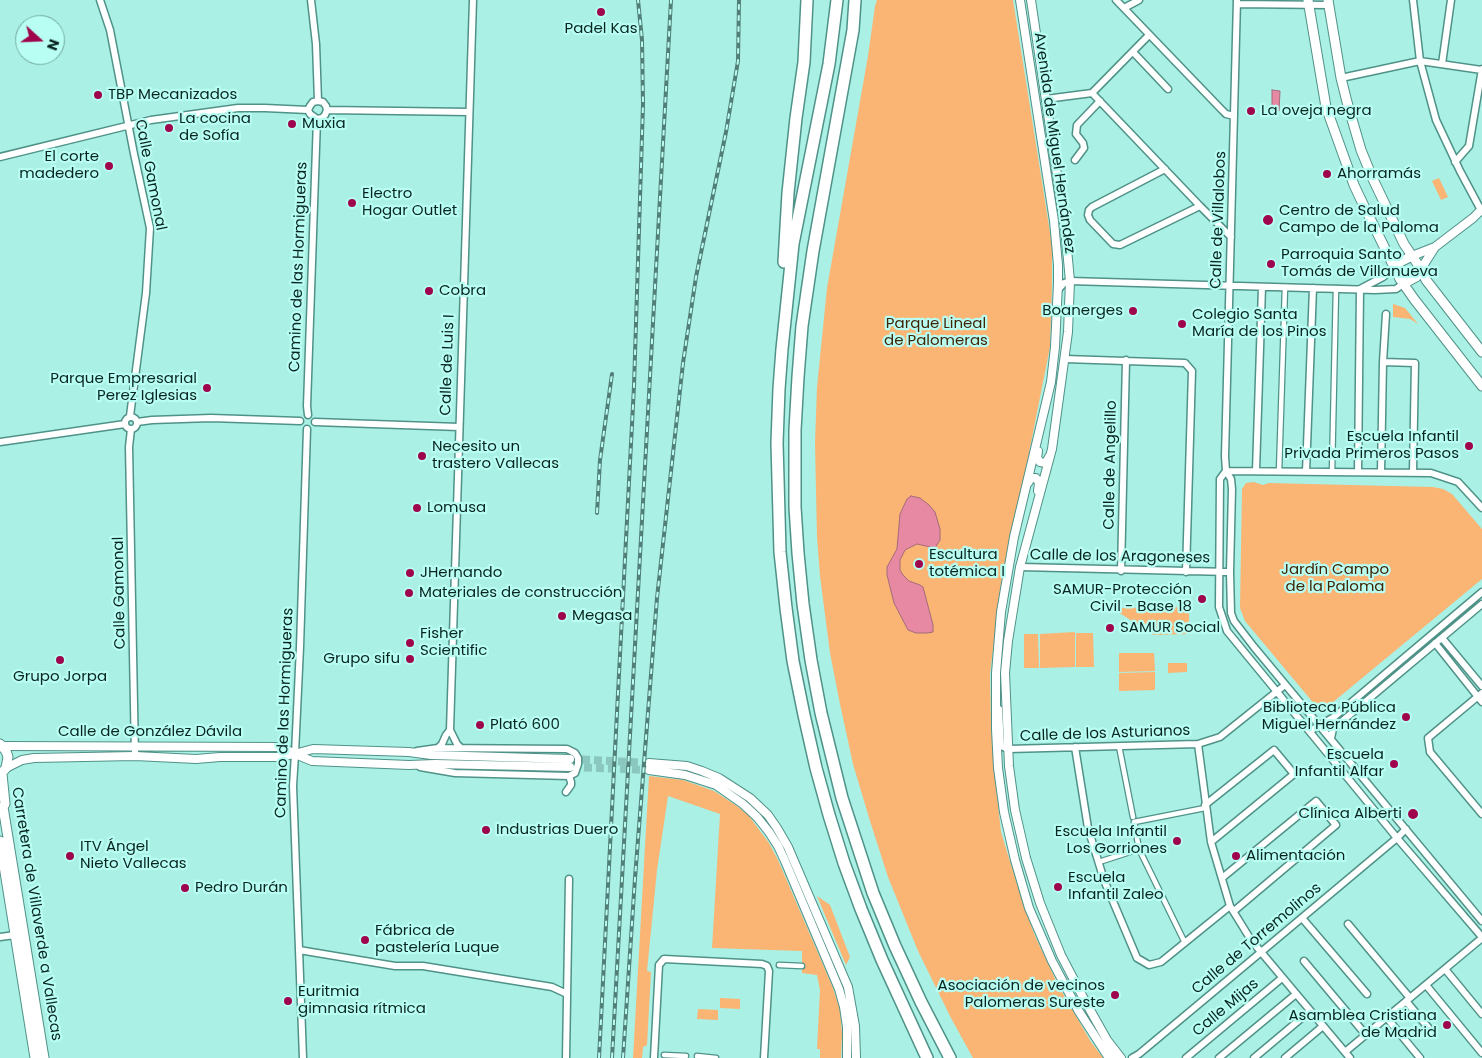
<!DOCTYPE html>
<html>
<head>
<meta charset="utf-8">
<style>
	body { margin:0 }
	#map { position:relative; width:1482px; height:1058px; overflow:hidden; background:#abf0e5; font-family:Poppins,sans-serif }
	canvas { display:block }
	.north { position:absolute; left:15px; top:15px; width:50px; height:50px; box-sizing:border-box; background:#b8fef2; border:1px solid #72a79e; border-radius:50%; rotate:110deg; font-size:14px; font-weight:700; line-height:20px; text-align:center; color:#082521 }
	.north::after { content:''; display:block; margin:auto; width:18px; height:22px; background:#9e054d; clip-path:polygon(50% 0,100% 100%,50% 72%,0 100%) }
</style>
</head>
<body>
<div id="map">
<canvas width="1482" height="1058"></canvas>
<div class="north">N</div>
</div>
<script>
const c = document.querySelector('canvas').getContext('2d');
c.lineJoin = 'round';
function fill(path, color) { c.fillStyle = color; c.fill(path, 'evenodd'); }
const shape = rows => new Path2D(rows.map(r => 'M' + r).join(''));
function strokePath(path, color, width, dash) { c.strokeStyle = color; c.lineWidth = width; c.lineCap = dash ? 'butt' : 'round'; c.setLineDash(dash || []); c.stroke(path); }
function label(font, color, halo, rows, align = 'center') {
  c.font = font + ' Poppins,sans-serif'; c.lineWidth = 4.5; c.setLineDash([]); c.textBaseline = 'middle'; c.strokeStyle = halo; c.fillStyle = color; for (const [text, x, y, turn = 0] of rows) {
    c.save(); c.translate(x, y); c.rotate((+turn || 0) * Math.PI / 180); c.textAlign = isNaN(turn) ? turn : align; if (halo) c.strokeText(text, 0, 0); c.fillText(text, 0, 0); c.restore();
  }
}
fill(shape([
	[877,0,1013,0,1052,245,1052,286,1050,347,1026,468,1001,583,990,674,991,727,996,787,1001,832,1023,904,1035,936,1059,987,1091,1042,1103,1058,973,1058,951,1018,918,951,888,877,870,821,853,764,840,704,830,653,820,576,817,537,815,443,817,387,827,288,868,56,875,6],
	[1439,178,1448,197,1441,200,1432,181],
	[1393,304,1405,308,1418,324,1410,319,1393,317],
	[1254,482,1263,485,1269,483,1433,487,1443,489,1452,494,1482,529,1482,579,1321,712,1245,621,1240,608,1242,489,1246,483],
	[1189,607,1189,634,1154,635,1118,612,1119,608],
	[1075,632,1075,667,1040,668,1040,634],
	[1076,633,1093,633,1094,667,1076,667],
	[1024,634,1038,634,1039,668,1024,668],
	[1119,653,1154,653,1155,671,1119,672],
	[1168,663,1187,663,1187,672,1168,673],
	[1155,672,1155,690,1119,691,1119,673],
	[649,776,683,780,714,791,737,806,749,816,769,843,778,860,833,988,840,1010,842,1034,841,1058,820,1058,820,1049,817,1049,820,990,817,975,802,973,802,951,712,948,720,814,668,796,657,870,647,971,651,972,647,1045,643,1047,642,1058,633,1058],
	[817,896,830,905,850,957,846,965],
	[720,998,740,999,740,1009,720,1008],
	[698,1009,718,1010,718,1020,697,1019]
]), '#fab474');
const water = shape([
	[1272,90,1280,91,1279,111,1272,110,1272,90],
	[911,496,920,498,929,505,935,512,940,529,940,540,935,548,917,544,905,550,900,560,900,570,903,575,909,581,920,585,923,587,933,625,933,632,927,633,916,633,908,630,894,603,887,575,887,567,897,549,900,514,907,499,911,496]
]);
fill(water, '#e789a2');
strokePath(water, '#a46b7b', 1);
strokePath(shape([
	[570,759,649,763],
	[572,767,649,770]
]), '#8ac7be', 8, [8, 4]);
const pedestrian = shape([
	[1279,472,1285,287],
	[1332,472,1336,288],
	[1119,746,1133,817],
	[1139,849,1185,943],
	[1099,862,1139,849,1134,822,1205,808],
	[779,965,802,966],
	[664,1055,686,1056],
	[697,1056,716,1058]
]);
const minor = shape([
	[100,0,110,30,134,154,150,228,146,293,130,416],
	[311,0,316,44,318,101],
	[1116,0,1221,109,1226,114,1234,116],
	[1237,0,1225,456,1226,471,1231,479,1232,489,1230,572,1231,613,1234,621,1254,647,1482,921],
	[1413,0,1420,61,1436,120,1460,171,1482,212],
	[1237,4,1328,5],
	[1124,8,1139,0],
	[1149,35,1092,93,1200,206,1231,237],
	[1133,52,1168,89],
	[1442,64,1451,0],
	[1341,78,1420,61,1482,70],
	[1046,99,1092,93],
	[327,110,469,112],
	[317,119,322,118,325,115,327,110,326,106,323,102,318,101],
	[317,119,310,114,308,110,310,106,313,102,318,101],
	[0,157,151,120,238,108,265,108,308,110],
	[1075,160,1084,148,1083,143,1076,134,1077,125,1100,101],
	[1455,162,1469,146,1482,69],
	[1165,169,1092,207,1089,210,1088,215,1090,220,1113,244,1120,245,1200,206],
	[1362,288,1383,277,1395,268],
	[1058,290,1064,283,1070,281,1375,290,1396,289,1403,284],
	[1065,359,1185,363,1192,371,1186,572],
	[1383,362,1415,363,1413,472],
	[308,415,307,406,317,119],
	'125 423a6 6 0 1 1 12 0a6 6 0 1 1-12 0Z',
	[137,422,152,420,211,418,300,421],
	[315,422,459,427],
	[131,429,129,447,135,756],
	[0,442,125,424],
	[1226,471,1220,479,1219,607,1227,631,1397,838,1482,937],
	[1226,471,1431,473,1458,482,1482,508],
	[1256,471,1262,287],
	[1306,472,1313,288],
	[1358,472,1360,289],
	[1381,472,1383,362,1386,314],
	[1020,567,1230,572],
	[1121,571,1126,360],
	[1442,638,1482,686],
	[1435,643,1482,702],
	[1482,693,1428,738,1430,752,1482,814],
	[999,709,1001,746,1008,749,1198,744,1220,737,1285,685],
	[450,730,457,744,461,748],
	[1310,731,1334,717,1482,592],
	[1331,738,1333,729,1340,723,1482,604],
	[1198,744,1211,842,1230,906,1251,940,1350,1058],
	[1075,747,1088,828,1104,880,1137,958,1149,965,1161,962,1230,906],
	[417,751,438,748,442,744,446,735,450,730,473,0],
	[420,767,455,773,569,776,575,773,578,764,578,758,575,753,567,749,438,748],
	[566,792,571,785,571,782,569,776],
	[1205,805,1274,750,1294,774,1211,842],
	[1222,878,1316,801,1336,825,1234,911],
	[1302,918,1367,994],
	[1348,924,1410,998],
	[0,937,15,935],
	[299,950,395,966,423,966,552,987,567,994],
	[1304,961,1366,1035],
	[1445,969,1482,1014],
	[1426,985,1482,1053],
	[1406,1001,1431,1031],
	[1387,1018,1420,1058],
	[1103,1044,1114,1058],
	[1345,1052,1482,938],
	[303,1058,293,786,295,754,300,647,307,429],
	[566,1058,569,879],
	[654,1058,659,965,664,959,762,964,767,966,769,971,764,1058],
	[1132,1058,1139,1054,1254,958,1397,838,1406,829],
	[1186,1058,1282,978],
	[1219,1058,1296,994],
	[1254,1058,1310,1011],
	[1285,1058,1323,1026]
]);
const tertiary = shape([
	[1020,0,1054,221,1058,265,1058,283,1055,347,1051,382,1014,537,1001,612,996,673,996,729,998,768,1004,812,1015,860,1029,908,1052,961,1078,1010,1109,1058],
	[1031,0,1065,228,1070,281,1068,332,1052,449,1020,567,1008,641,1005,673,1009,766,1015,810,1026,858,1040,903,1061,955,1085,1001,1107,1040,1121,1058],
	[1412,256,1435,247],
	[1421,269,1435,247,1473,218,1482,209],
	[1038,451,1037,458,1040,462,1046,463,1049,457],
	[1028,483,1031,478,1036,478,1039,483,1038,491],
	[2,746,282,747,295,754,312,761,409,765,435,764,570,767],
	[649,763,687,766,702,771,719,778,750,798,768,815,777,828,788,847,848,987,855,1026,856,1058],
	[6,768,22,760,34,758,135,756,196,759,220,757,282,757,313,749,409,752,431,755,570,759],
	[649,770,685,775,716,785,743,804,757,817,769,832,778,846,785,861,839,989,844,1007,847,1027,847,1058]
]);
const secondary = shape([
	[1308,0,1326,107,1354,185,1362,202,1400,279,1414,299,1482,386],
	[1328,0,1341,78,1347,102,1361,150,1372,177,1404,244,1421,269,1426,280,1482,352],
	[1395,268,1400,262,1412,256],
	[1403,284,1416,277,1421,269],
	[0,744,6,751,8,757,6,768,0,775],
	[2,774,5,804,3,807,44,1058],
	[0,841,35,1058]
]);
const motorway = shape([
	[837,0,829,64,793,244,782,349,779,389,777,443,780,552,786,608,793,661,804,715,816,768,829,815,844,863,861,909,882,960,927,1058],
	[855,0,853,30,813,251,802,326,798,377,795,430,795,507,798,553,803,604,811,660,821,713,842,798,873,893,895,946,921,1002,950,1058],
	[784,262,788,193,796,118,804,62,807,0]
]);
strokePath(pedestrian, '#4f9288', 7);
strokePath(minor, '#4f9288', 9);
strokePath(tertiary, '#4f9288', 10);
strokePath(secondary, '#4f9288', 11);
strokePath(motorway, '#4f9288', 14);
strokePath(pedestrian, '#fff', 4.5);
strokePath(minor, '#fff', 6);
strokePath(tertiary, '#fff', 8);
strokePath(secondary, '#fff', 9);
strokePath(motorway, '#fff', 11);
const rail = shape([
	[597,513,600,460,612,374],
	[599,1058,634,386,643,104,642,40,638,0],
	[612,1058,671,0],
	[623,1058,635,878,657,598,683,363,696,277,726,132,738,61,739,0]
]);
strokePath(rail, '#517f78', 4);
strokePath(rail, '#b8fef2', 2, [5.5]);
for (const [x, y, r, color] of [
	[601,12,5,"#9e054d"],
	[98,95,5,"#9e054d"],
	[1251,111,5,"#9e054d"],
	[292,124,5,"#9e054d"],
	[169,128,5,"#9e054d"],
	[109,166,5,"#9e054d"],
	[1327,174,5,"#9e054d"],
	[352,203,5,"#9e054d"],
	[1268,220,6,"#9e054d"],
	[1271,264,5,"#9e054d"],
	[429,291,5,"#9e054d"],
	[1133,311,5,"#9e054d"],
	[1182,324,5,"#9e054d"],
	[207,388,5,"#9e054d"],
	[1469,446,5,"#9e054d"],
	[422,456,5,"#9e054d"],
	[417,508,5,"#9e054d"],
	[919,564,5,"#9e054d"],
	[410,573,5,"#9e054d"],
	[409,593,5,"#9e054d"],
	[1202,599,5,"#9e054d"],
	[562,616,5,"#9e054d"],
	[1110,628,5,"#9e054d"],
	[410,643,5,"#9e054d"],
	[410,659,5,"#9e054d"],
	[60,660,5,"#9e054d"],
	[1406,717,5,"#9e054d"],
	[480,725,5,"#9e054d"],
	[1394,764,5,"#9e054d"],
	[1413,814,6,"#9e054d"],
	[486,830,5,"#9e054d"],
	[1177,841,5,"#9e054d"],
	[70,856,5,"#9e054d"],
	[1236,856,5,"#9e054d"],
	[1058,887,5,"#9e054d"],
	[185,888,5,"#9e054d"],
	[365,940,5,"#9e054d"],
	[1115,995,5,"#9e054d"],
	[288,1001,5,"#9e054d"],
	[1447,1025,5,"#9e054d"]
]) { const dot = new Path2D(); dot.arc(x, y, r, 0, 2 * Math.PI); c.fillStyle = color; c.fill(dot); strokePath(dot, '#b8fef2', 2); }
label('15px', '#082521', '#b8fef2', [
	["Padel Kas",601,29,"center"],
	["TBP Mecanizados",108,95],
	["La oveja negra",1261,111],
	["La cocina",179,119],
	["de Sofía",179,136],
	["Muxia",302,124],
	["El corte",99,157,"right"],
	["madedero",99,174,"right"],
	["Ahorramás",1337,174],
	["Electro",362,194],
	["Hogar Outlet",362,211],
	["Centro de Salud",1279,211],
	["Campo de la Paloma",1279,228],
	["Parroquia Santo",1281,255],
	["Tomás de Villanueva",1281,272],
	["Cobra",439,291],
	["Boanerges",1123,311,"right"],
	["Colegio Santa",1192,315],
	["María de los Pinos",1192,332],
	["Parque Empresarial",197,379,"right"],
	["Perez Iglesias",197,396,"right"],
	["Escuela Infantil",1459,437,"right"],
	["Privada Primeros Pasos",1459,454,"right"],
	["Necesito un",432,447],
	["trastero Vallecas",432,464],
	["Lomusa",427,508],
	["Escultura",929,555],
	["totémica I",929,572],
	["JHernando",420,573],
	["SAMUR-Protección",1192,590,"right"],
	["Civil - Base 18",1192,607,"right"],
	["Materiales de construcción",419,593],
	["Megasa",572,616],
	["SAMUR Social",1120,628],
	["Fisher",420,634],
	["Scientific",420,651],
	["Grupo sifu",400,659,"right"],
	["Grupo Jorpa",60,677,"center"],
	["Biblioteca Pública",1396,708,"right"],
	["Miguel Hernández",1396,725,"right"],
	["Plató 600",490,725],
	["Escuela",1384,755,"right"],
	["Infantil Alfar",1384,772,"right"],
	["Clínica Alberti",1402,814,"right"],
	["Industrias Duero",496,830],
	["Escuela Infantil",1167,832,"right"],
	["Los Gorriones",1167,849,"right"],
	["ITV Ángel",80,847],
	["Nieto Vallecas",80,864],
	["Alimentación",1246,856],
	["Escuela",1068,878],
	["Infantil Zaleo",1068,895],
	["Pedro Durán",195,888],
	["Fábrica de",375,931],
	["pastelería Luque",375,948],
	["Asociación de vecinos",1105,986,"right"],
	["Palomeras Sureste",1105,1003,"right"],
	["Euritmia",298,992],
	["gimnasia rítmica",298,1009],
	["Asamblea Cristiana",1437,1016,"right"],
	["de Madrid",1437,1033,"right"]
], 'left');
label('15px', '#082521', '#b8fef2', [
	["Avenida de Miguel Hernández",1054,143,82],
	["Calle Gamonal",150,175,79],
	["Calle de Villalobos",1219,220,-88],
	["Camino de las Hormigueras",299,267,-88],
	["Calle de Luis I",448,365,-88],
	["Calle de Angelillo",1111,465,-89],
	["Calle de los Aragoneses",1120,557,1],
	["Calle Gamonal",120,593,-91],
	["Camino de las Hormigueras",285,713,-88],
	["Calle de González Dávila",150,732],
	["Calle de los Asturianos",1105,734,-2],
	["Carretera de Villaverde a Vallecas",36,914,81],
	["Calle de Torremolinos",1257,939,-40],
	["Calle Mijas",1226,1008,-40]
]);
label('15px', '#402507', '#b8fef2', [
	["Parque Lineal",936,324],
	["de Palomeras",936,341],
	["Jardín Campo",1335,570],
	["de la Paloma",1335,587]
]);
</script>
</body>
</html>
